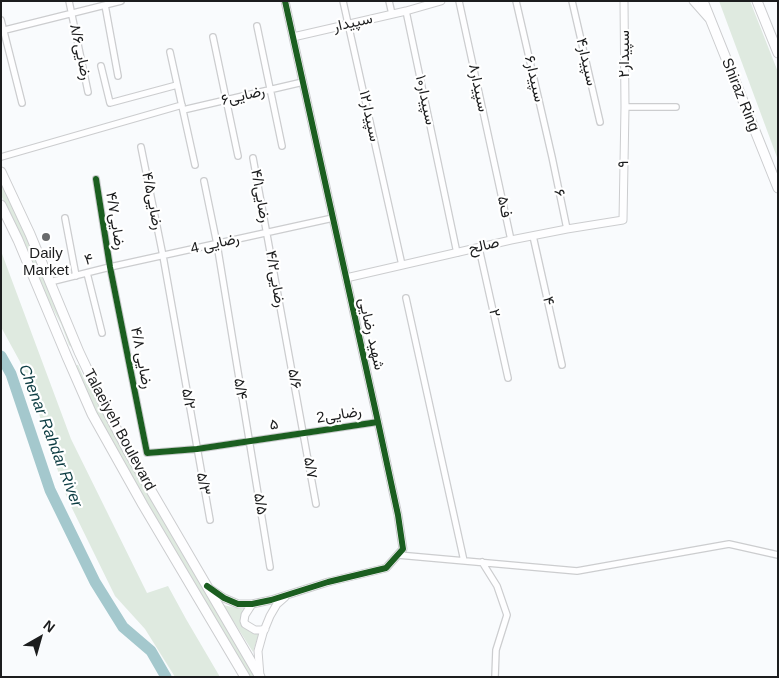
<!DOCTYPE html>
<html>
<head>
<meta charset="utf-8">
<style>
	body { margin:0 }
	#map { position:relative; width:779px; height:678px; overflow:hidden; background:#f9fbfd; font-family:Arial,sans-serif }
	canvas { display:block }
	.frame { position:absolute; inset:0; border:2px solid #1c1d1e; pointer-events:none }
	.north { position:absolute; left:15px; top:613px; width:50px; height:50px; -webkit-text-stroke:4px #fff; paint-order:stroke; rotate:38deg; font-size:14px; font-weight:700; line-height:20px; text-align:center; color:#1c1d1e }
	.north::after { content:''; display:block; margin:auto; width:18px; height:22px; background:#1c1d1e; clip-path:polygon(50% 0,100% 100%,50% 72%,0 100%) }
</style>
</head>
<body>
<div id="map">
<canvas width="779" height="678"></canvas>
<div class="frame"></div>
<div class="north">N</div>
</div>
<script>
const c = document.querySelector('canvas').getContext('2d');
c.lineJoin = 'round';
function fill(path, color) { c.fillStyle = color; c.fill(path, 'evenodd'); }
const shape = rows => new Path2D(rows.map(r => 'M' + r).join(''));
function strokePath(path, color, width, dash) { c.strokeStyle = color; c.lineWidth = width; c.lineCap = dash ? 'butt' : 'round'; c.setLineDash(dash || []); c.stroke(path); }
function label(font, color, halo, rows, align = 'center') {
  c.font = font + ' Arial,Vazirmatn,sans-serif'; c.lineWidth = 4.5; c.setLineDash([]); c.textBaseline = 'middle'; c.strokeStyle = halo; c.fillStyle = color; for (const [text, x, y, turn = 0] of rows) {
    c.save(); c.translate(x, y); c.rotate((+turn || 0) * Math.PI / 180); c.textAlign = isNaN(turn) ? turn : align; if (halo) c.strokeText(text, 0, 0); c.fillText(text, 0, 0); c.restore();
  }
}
fill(shape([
	[719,1,750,1,778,72,778,160],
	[1,183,29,243,72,345,71,347,69,345,61,324,47,298,42,284,39,282,29,256,1,195],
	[1,251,71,439,147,593,168,586,186,619,220,677,175,677,145,629,115,596,67,498,24,369,1,327],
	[76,365,78,365,86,383,91,390,124,453,255,677,249,677,134,480,101,422],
	[223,605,246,610,240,622,250,632,259,633,253,652]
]), '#dfeae0');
strokePath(shape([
	[1,356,11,374,50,490,95,582,123,627,151,651,166,677]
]), '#a4c8cd', 11);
const minor = shape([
	[69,1,88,92],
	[343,1,402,265],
	[389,1,392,14],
	[459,1,511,240],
	[516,1,552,157,567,229],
	[572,1,600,122],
	[105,5,118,76],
	[406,11,457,253],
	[1,20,22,103],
	[257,26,282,146],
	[1,31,121,1],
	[213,37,238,156],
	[170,52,195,165],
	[101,66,110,103,177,85],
	[625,107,676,107],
	[183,110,303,82],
	[141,147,163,256,210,520],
	[1,157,182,105],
	[253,158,316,504],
	[96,179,110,267,147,453,197,449,378,422],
	[204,181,217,244,270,567],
	[65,218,76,276],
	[533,236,562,365],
	[479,248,508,378],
	[87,273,102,333],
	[50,282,110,267,333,218],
	[406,298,464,561],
	[398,555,577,571,729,544,778,555],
	[482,562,497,586,507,615,496,650,495,677]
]);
const tertiary = shape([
	[693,1,708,18],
	[293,37,406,11,441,1],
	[346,278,511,240,567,229,623,220,625,107,624,1],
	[209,588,224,598,238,604,252,604,271,600,328,582,386,568,403,549,398,515,378,422,285,1],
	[252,604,245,615,244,621,245,624,255,630,261,630,265,629],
	[260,676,258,651,263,633,270,616,277,604,285,597]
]);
const primary = shape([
	[1,172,30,234,79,352,105,407,128,451,260,677],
	[1,205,18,240,67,357,92,414,143,505,245,677]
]);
const trunk = shape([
	[703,1,778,188],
	[757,1,778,53]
]);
strokePath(minor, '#cccdcf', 8);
strokePath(tertiary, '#cccdcf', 9);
strokePath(primary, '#cccdcf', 11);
strokePath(trunk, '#cccdcf', 11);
strokePath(minor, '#fefeff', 5.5);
strokePath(tertiary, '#fefeff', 7);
strokePath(primary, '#fefeff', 9);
strokePath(trunk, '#fefeff', 9);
strokePath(shape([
	[96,179,110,267,147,453,197,449,378,422],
	[207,586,224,598,238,604,252,604,271,600,328,582,386,568,403,549,398,515,378,422,285,1]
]), '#1b5e20', 6);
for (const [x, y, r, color] of [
	[46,237,5,"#696b6c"]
]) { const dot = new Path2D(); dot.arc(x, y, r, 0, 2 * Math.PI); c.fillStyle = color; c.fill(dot); strokePath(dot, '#fff', 2); }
label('15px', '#1c1d1e', '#fff', [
	["سپیدار",353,23,-13],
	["رضایی۸/۶",80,52,78],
	["سپیدار۲",625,54,-90],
	["سپیدار۴",586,62,77],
	["سپیدار۶",534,79,77],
	["سپیدار۸",478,88,78],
	["Shiraz Ring",740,95,68],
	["رضایی۶",243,96,-13],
	["سپیدار۱۰",425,100,78],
	["سپیدار۱۲",369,116,78],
	["۹",624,164,-89],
	["۶",559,193,79],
	["رضایی۴/۱",260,196,80],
	["رضایی۴/۵",152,201,79],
	["ف۵",504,207,78],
	["رضایی۴/۷",115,221,81],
	["رضایی 4",215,244,-13],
	["صالح",484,246,-13],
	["۴",89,260,-14],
	["رضایی۴/۲",275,279,80],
	["۴",548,301,77],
	["۲",494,313,78],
	["شهید رضایی",371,334,77],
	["رضایی ۴/۸",141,358,79],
	["۵/۶",294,379,80],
	["۵/۴",240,389,81],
	["۵/۲",188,399,80],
	["2رضایی",339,415,-9],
	["۵",274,425,-9],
	["Talaeiyeh Boulevard",119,430,62],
	["۵/۷",310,468,80],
	["۵/۳",203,484,79],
	["۵/۵",260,504,80]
]);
label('15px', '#1c1d1e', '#fff', [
	["Daily",46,254],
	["Market",46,271]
]);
label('italic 16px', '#0d3d43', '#fff', [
	["Chenar Rahdar River",50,436,69]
]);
</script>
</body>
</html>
